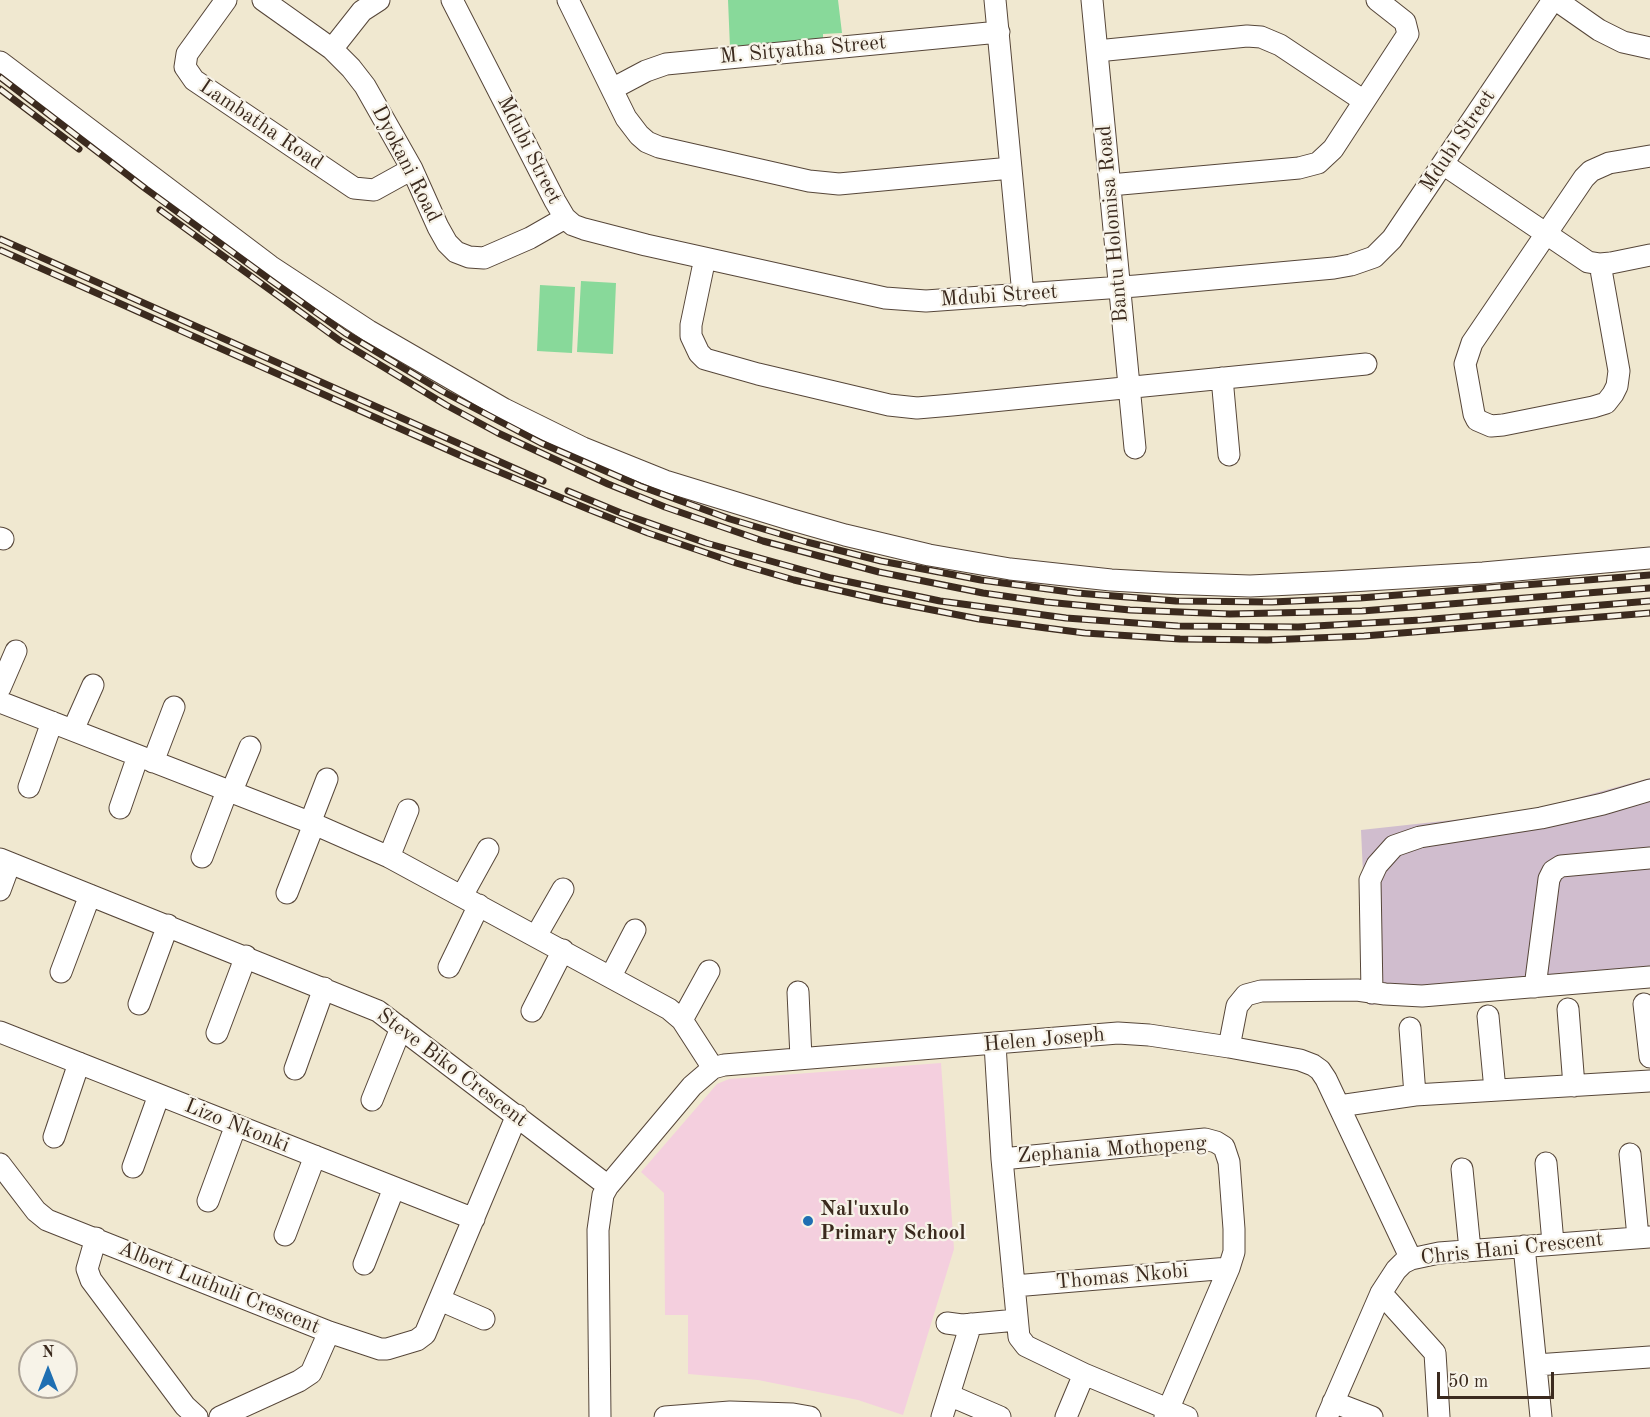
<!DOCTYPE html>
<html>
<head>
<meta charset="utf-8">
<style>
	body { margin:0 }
	#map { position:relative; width:1650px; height:1417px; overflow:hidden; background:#f0e8d0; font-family:"Old Standard TT",serif }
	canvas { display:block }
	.north { position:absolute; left:18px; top:1339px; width:60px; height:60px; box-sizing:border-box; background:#f7f3e8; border:2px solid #aca397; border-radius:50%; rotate:0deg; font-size:16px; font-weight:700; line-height:24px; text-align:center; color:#3b2a1e }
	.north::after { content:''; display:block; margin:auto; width:21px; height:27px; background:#1f6fb2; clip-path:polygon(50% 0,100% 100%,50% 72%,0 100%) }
	.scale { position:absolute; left:1437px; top:1372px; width:117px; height:27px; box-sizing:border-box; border:3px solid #3b2a1e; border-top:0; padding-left:8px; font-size:18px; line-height:21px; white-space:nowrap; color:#3b2a1e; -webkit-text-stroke:4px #f7f3e8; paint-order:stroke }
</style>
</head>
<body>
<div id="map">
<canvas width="1650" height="1417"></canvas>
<div class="north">N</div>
<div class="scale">50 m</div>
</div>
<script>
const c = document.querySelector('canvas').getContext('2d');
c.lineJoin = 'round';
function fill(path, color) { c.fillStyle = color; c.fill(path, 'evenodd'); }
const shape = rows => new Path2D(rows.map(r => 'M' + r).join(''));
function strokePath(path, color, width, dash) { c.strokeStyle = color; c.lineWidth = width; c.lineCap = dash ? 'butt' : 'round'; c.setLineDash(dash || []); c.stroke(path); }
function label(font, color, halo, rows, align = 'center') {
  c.font = font + ' "Old Standard TT",serif'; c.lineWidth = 4.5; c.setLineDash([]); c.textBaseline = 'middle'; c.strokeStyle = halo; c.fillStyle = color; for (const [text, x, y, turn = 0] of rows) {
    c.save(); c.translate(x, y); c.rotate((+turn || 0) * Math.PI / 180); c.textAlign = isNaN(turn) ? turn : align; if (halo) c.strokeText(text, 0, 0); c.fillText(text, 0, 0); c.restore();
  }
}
fill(shape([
	[941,1063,954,1249,903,1415,858,1400,758,1380,688,1374,688,1315,665,1315,664,1193,641,1172,717,1084,729,1079]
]), '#f4cfde');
fill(shape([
	[1650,778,1650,980,1369,1005,1361,830,1526,812]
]), '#d0bdce');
fill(shape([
	[728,0,838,0,842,33,823,34,823,40,730,48],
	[581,281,616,283,613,354,577,352],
	[540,285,575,287,572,353,537,351]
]), '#88d99a');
const minor = shape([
	[226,0,187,54,185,67,194,80,354,188,374,190,412,169],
	[263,0,332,49,351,68,365,86,412,169,438,227,447,243,456,252,469,257,484,258,530,238,565,218],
	[452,0,555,201,565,218,573,225,584,229,646,245,885,298,926,301,1136,286,1334,268,1351,265,1374,257,1392,239,1553,0],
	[568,0,626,118,639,135,647,142,659,147,809,181,839,184,1011,168],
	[995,0,1023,295],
	[1092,0,1135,448],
	[1556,0,1599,30,1623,42,1650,48],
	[332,49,362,11,379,0],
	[1097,51,1247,36,1261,37,1280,45,1364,101],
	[0,62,270,266,369,331,504,409,583,448,665,481,789,519,845,535,929,555,1010,569,1111,580,1164,583,1250,586,1334,582,1483,573,1650,558],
	[612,89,646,71,666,64,999,32],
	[1443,164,1588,262,1600,264,1611,263,1650,255],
	[1110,185,1299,168,1318,163,1333,149,1408,34,1405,22,1377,0],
	[705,258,691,325,691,336,699,353,705,359,758,374,889,405,917,408,952,405,1366,364],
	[1600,264,1619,371,1617,386,1613,394,1606,403,1593,407,1503,425,1491,426,1477,420,1474,414,1465,364,1472,343,1584,178,1591,171,1609,163,1650,156],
	[1222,378,1229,455],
	[0,538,3,539],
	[0,688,16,651],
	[0,702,314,824,389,857,669,1009,682,1020,713,1068],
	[73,730,93,685],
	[153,762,174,707],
	[29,787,52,722],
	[231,793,250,747],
	[120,808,138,756],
	[310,823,327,779],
	[202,857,227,791],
	[389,857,408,810],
	[0,859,378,1011,608,1186],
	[0,890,10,863],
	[287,893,314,824],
	[462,896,488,849],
	[536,936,563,889],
	[449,967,479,905],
	[61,972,90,895],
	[611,976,635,930],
	[1535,987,1549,879,1553,871,1561,866,1650,858],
	[798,992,801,1058],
	[1372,993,1370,880,1377,865,1394,846,1420,837,1541,818,1603,804,1650,790],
	[139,1004,168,925],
	[1644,1004,1650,1057],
	[1568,1009,1574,1086],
	[532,1011,563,950],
	[1488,1016,1495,1090],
	[682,1020,709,971],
	[1410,1028,1415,1095],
	[0,1032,474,1219],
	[217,1033,246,956],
	[995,1044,1002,1159,1019,1337,1026,1346,1084,1374,1187,1417],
	[1229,1047,1237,1006,1246,995,1261,991,1357,990,1385,994,1422,996,1650,977],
	[295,1069,324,988],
	[372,1100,401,1028],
	[1339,1106,1415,1095,1650,1081],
	[54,1137,79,1063],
	[1630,1154,1638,1237],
	[1002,1159,1205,1139,1216,1142,1224,1147,1229,1162,1234,1229,1234,1252,1229,1268,1165,1417],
	[1546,1163,1553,1243],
	[0,1164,36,1211,47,1220,329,1332,380,1349,387,1349,417,1340,425,1334,517,1115],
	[133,1167,159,1095],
	[1462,1169,1470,1250],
	[208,1201,236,1125],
	[285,1235,315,1156],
	[96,1238,87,1269,91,1280,185,1406,197,1417],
	[1524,1246,1541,1417],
	[364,1264,394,1188],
	[1014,1286,1229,1268],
	[1381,1293,1435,1353,1439,1417],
	[440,1300,484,1319],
	[947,1323,962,1325,1017,1320],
	[1536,1365,1650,1357],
	[949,1395,1000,1417],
	[1333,1402,1372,1417],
	[220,1417,299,1381,311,1373,329,1332],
	[600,1417,598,1230,603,1195,608,1186,692,1086,713,1068,724,1065,1118,1033,1149,1035,1229,1047,1300,1060,1313,1065,1320,1070,1326,1079,1411,1259],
	[665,1417,730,1412,793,1414,810,1417],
	[942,1417,971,1324],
	[1066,1417,1084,1374],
	[1327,1417,1381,1293,1396,1270,1403,1263,1411,1259,1439,1253,1650,1237]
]);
strokePath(minor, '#564639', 23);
strokePath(minor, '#fff', 21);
const rail = shape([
	[0,77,146,189,272,281,345,333,442,391,541,443,640,486,730,519,807,542,881,561,981,580,1077,593,1176,601,1272,602,1360,598,1650,575],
	[0,89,79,149],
	[160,210,339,340,446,405,498,433,608,484,665,507,763,541,879,572,983,593,1046,602,1130,610,1230,614,1362,611,1650,588],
	[0,239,543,481],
	[0,250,466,458,588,509,648,533,736,563,794,580,881,600,979,619,1046,628,1085,633,1180,639,1267,640,1364,636,1650,613],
	[568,491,621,513,706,543,831,578,940,601,1066,618,1178,626,1298,627,1421,620,1650,601]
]);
strokePath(rail, '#3b2a1e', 7);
strokePath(rail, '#f7f3e8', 4.5, [14]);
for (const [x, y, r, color] of [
	[808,1221,6,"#1f6fb2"]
]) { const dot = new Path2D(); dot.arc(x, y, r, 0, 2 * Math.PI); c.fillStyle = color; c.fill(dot); strokePath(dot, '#f7f3e8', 2); }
label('21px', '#3b2a1e', '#f7f3e8', [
	["M. Sityatha Street",803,50,-5],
	["Lambatha Road",261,125,34],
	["Mdubi Street",1458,141,-56],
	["Mdubi Street",529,150,63],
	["Dyokani Road",406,164,63],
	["Bantu Holomisa Road",1113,224,-95],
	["Mdubi Street",999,296,-4],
	["Helen Joseph",1044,1040,-5],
	["Steve Biko Crescent",452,1068,37],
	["Lizo Nkonki",237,1126,22],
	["Zephania Mothopeng",1112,1150,-4],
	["Chris Hani Crescent",1512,1249,-6],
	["Thomas Nkobi",1122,1277,-5],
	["Albert Luthuli Crescent",219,1288,22]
]);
label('bold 21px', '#3b2a1e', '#f7f3e8', [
	["Nal'uxulo",820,1209],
	["Primary School",820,1233]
], 'left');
</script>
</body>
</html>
